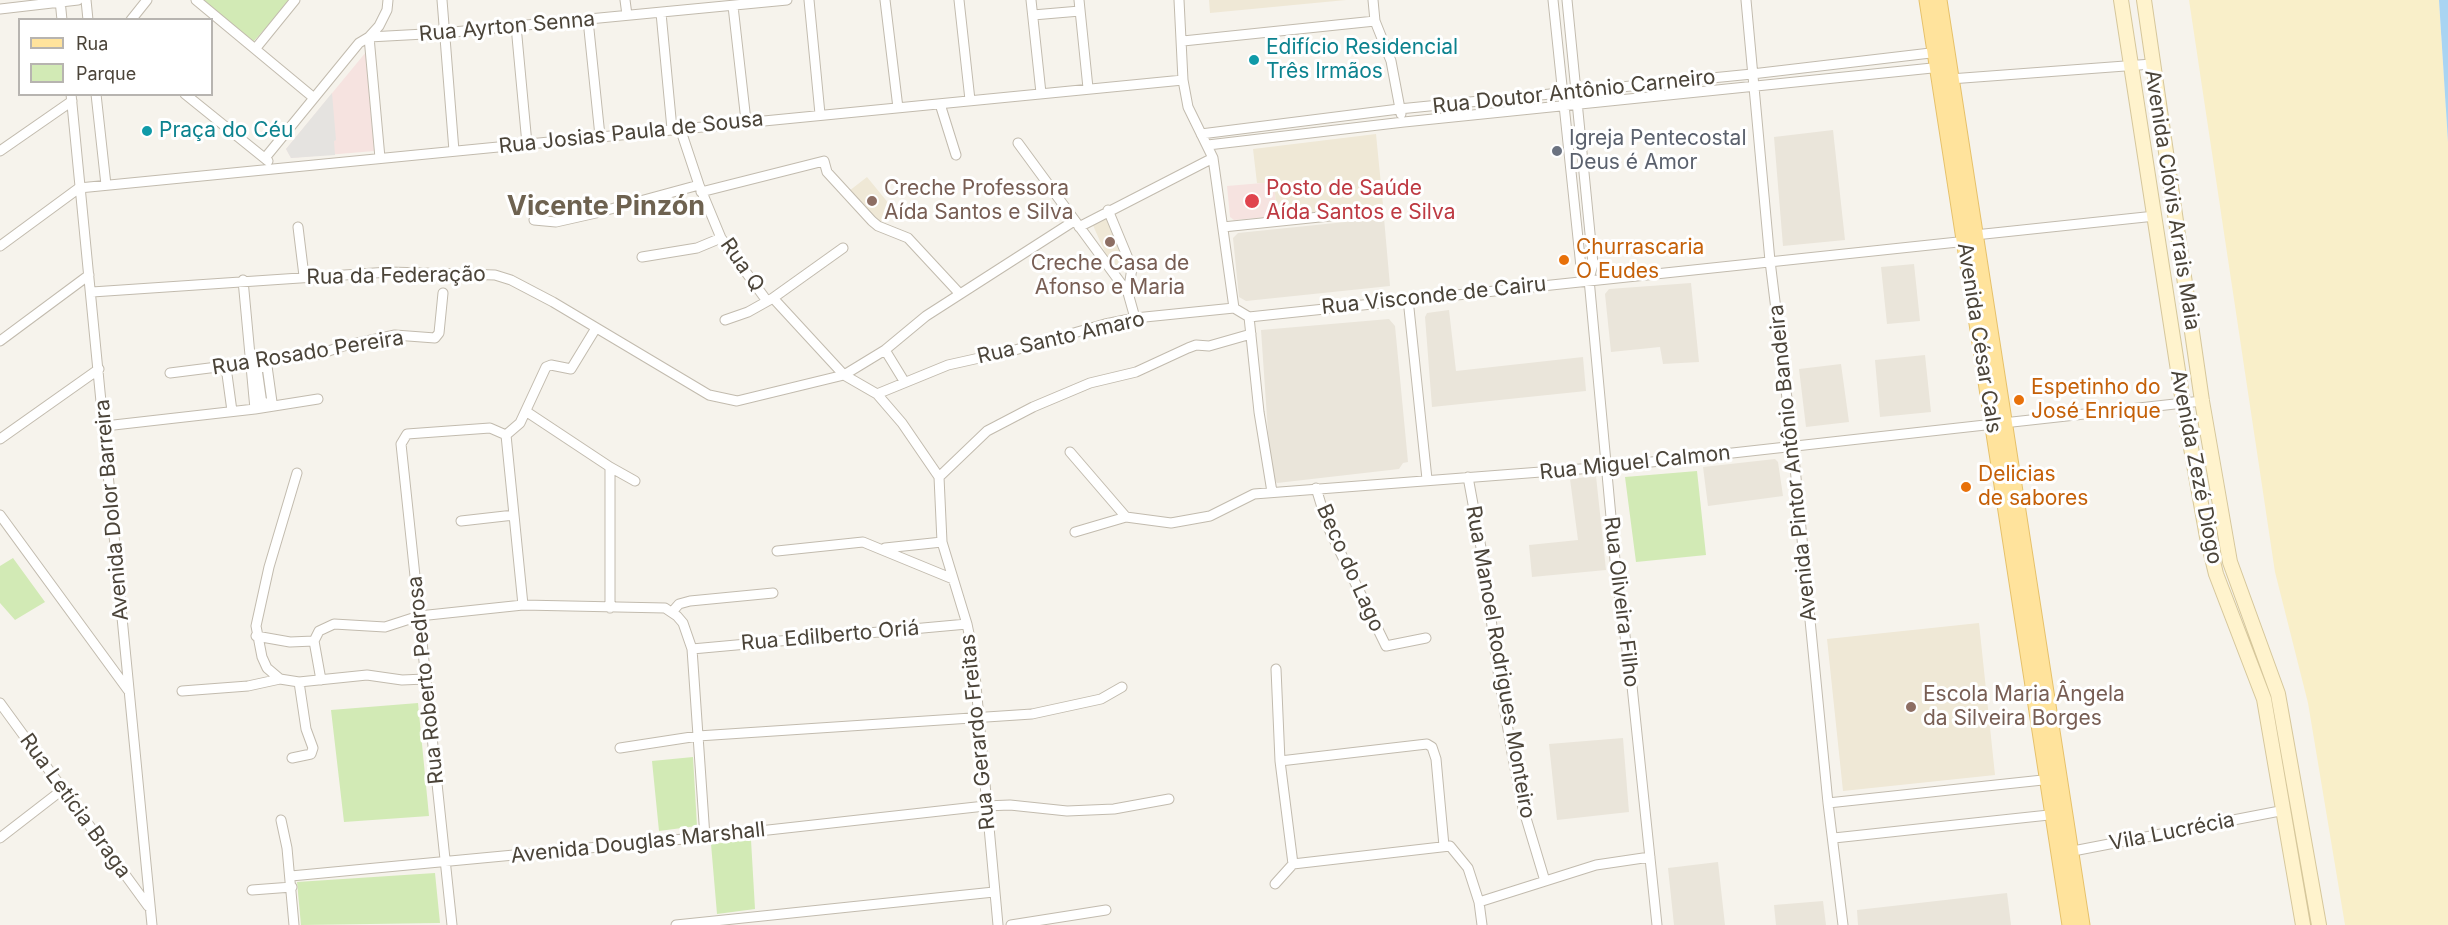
<!DOCTYPE html>
<html>
<head>
<meta charset="utf-8">
<style>
	body { margin:0 }
	#map { position:relative; width:2448px; height:925px; overflow:hidden; background:#f6f3ec; font-family:Inter,sans-serif }
	canvas { display:block }
	.legend { position:absolute; left:18px; top:18px; width:195px; height:78px; box-sizing:border-box; background:#fff; border:2px solid #b7b4b0; margin:0; padding:8px 10px; list-style:none; font-size:18px; color:#4b4439 }
	.legend li { display:flex; align-items:center; gap:12px; height:30px }
	.legend b { width:30px; border:2px solid #b7b4b0 }
</style>
</head>
<body>
<div id="map">
<canvas width="2448" height="925"></canvas>
<ul class="legend">
<li><b style="height:8px;background:#ffe39c"></b>Rua</li>
<li><b style="height:16px;background:#d2eab5"></b>Parque</li>
</ul>
</div>
<script>
const c = document.querySelector('canvas').getContext('2d');
c.lineJoin = 'round';
function fill(path, color) { c.fillStyle = color; c.fill(path, 'evenodd'); }
const shape = rows => new Path2D(rows.map(r => 'M' + r).join(''));
function strokePath(path, color, width, dash) { c.strokeStyle = color; c.lineWidth = width; c.lineCap = dash ? 'butt' : 'round'; c.setLineDash(dash || []); c.stroke(path); }
function label(font, color, halo, rows, align = 'center') {
  c.font = font + ' Inter,sans-serif'; c.lineWidth = 6; c.setLineDash([]); c.textBaseline = 'middle'; c.strokeStyle = halo; c.fillStyle = color; for (const [text, x, y, turn = 0] of rows) {
    c.save(); c.translate(x, y); c.rotate((+turn || 0) * Math.PI / 180); c.textAlign = isNaN(turn) ? turn : align; if (halo) c.strokeText(text, 0, 0); c.fillText(text, 0, 0); c.restore();
  }
}
fill(shape([
	[1833,130,1845,240,1783,246,1774,137],
	[1384,218,1390,286,1246,301,1239,297,1233,238,1238,233],
	[1914,264,1920,321,1887,324,1881,267],
	[1691,283,1699,362,1663,364,1660,347,1611,352,1605,294,1609,289],
	[1449,310,1456,371,1583,357,1586,391,1432,407,1425,317,1427,313],
	[1389,319,1395,326,1408,462,1403,463,1399,469,1277,483,1271,476,1261,330],
	[1925,355,1931,412,1880,417,1875,360],
	[1841,364,1849,422,1806,427,1799,369],
	[1775,459,1778,462,1783,496,1708,506,1703,467],
	[1596,476,1606,570,1532,577,1529,545,1578,540,1570,479],
	[1623,738,1629,812,1557,820,1549,744],
	[1718,862,1725,925,1674,925,1668,868],
	[2007,893,2011,925,1858,925,1857,910],
	[1823,901,1826,925,1776,925,1774,905]
]), '#eae5da');
fill(shape([
	[1209,0,1346,0,1210,13],
	[1376,134,1383,205,1277,216,1274,183,1257,183,1253,149],
	[867,177,894,210,877,225,849,191],
	[1107,213,1129,263,1113,270,1091,221],
	[1979,623,1995,775,1843,791,1827,639]
]), '#efe8d6');
fill(shape([
	[366,52,374,151,291,158,286,149],
	[1274,182,1277,216,1234,220,1230,217,1227,186]
]), '#f6e3e0');
fill(shape([
	[202,0,291,0,253,42],
	[1697,471,1706,555,1636,562,1625,477],
	[13,558,45,602,15,620,0,603,0,566],
	[418,703,429,816,344,822,331,710],
	[693,757,697,826,659,831,652,761],
	[751,840,755,909,717,914,711,844],
	[435,873,440,923,301,925,297,882]
]), '#d2eab5');
fill(shape([
	[2189,0,2439,0,2448,142,2448,925,2345,925,2308,703,2275,572]
]), '#f9efc9');
fill(shape([
	[332,93,336,140,334,141,335,155,291,158,286,149]
]), '#e5e3e0');
fill(shape([
	[2439,0,2448,0,2448,142]
]), '#a9d4f2');
const street = shape([
	[60,0,62,20],
	[86,0,88,20],
	[196,0,314,98],
	[442,0,454,151],
	[625,0,627,15],
	[809,0,820,114],
	[885,0,898,108],
	[959,0,970,100],
	[1031,0,1041,93],
	[1079,0,1088,88],
	[1179,0,1183,80,1188,107,1213,158,1234,308],
	[1373,0,1375,21,1391,61,1401,114],
	[1553,0,1581,267,1589,279],
	[1567,0,1593,264,1589,279,1616,571,1632,686,1657,925],
	[1746,0,1770,261,1793,447,1828,803,1843,925],
	[733,6,746,121],
	[0,9,78,0],
	[661,13,672,129],
	[1033,15,1080,11],
	[131,20,147,0],
	[588,20,600,136],
	[516,26,527,144],
	[369,37,443,33,787,0],
	[369,37,380,158],
	[1183,41,1375,21],
	[256,48,295,0],
	[1950,79,2152,64],
	[71,94,152,925],
	[96,94,106,185],
	[185,94,268,161],
	[940,104,956,155],
	[680,128,699,185,721,238,767,301],
	[1201,134,1399,109,1752,74,1939,52],
	[1018,143,1128,293],
	[1208,145,1404,122,1942,67],
	[0,151,72,101],
	[265,158,359,43,369,37,379,26,387,10,388,0],
	[79,188,1183,80],
	[701,192,824,161,827,172,872,221,878,226,908,238,960,294],
	[1108,210,1132,268,1128,293,1135,318],
	[534,220,556,222,596,213,699,185],
	[298,227,304,276],
	[1079,227,1213,158],
	[1223,227,1368,212],
	[0,246,79,188],
	[642,257,697,248,721,238],
	[243,280,255,409],
	[92,292,389,272,495,275,511,280,553,302,709,395,737,401,844,375,885,350,926,316,1074,221],
	[773,298,844,375,877,394,902,423,939,477,942,542,967,624,973,653,998,925],
	[1408,299,1427,479],
	[1249,317,1958,242,1975,235,2155,216],
	[1249,317,1259,412,1272,492],
	[725,320,748,312,773,298,843,248],
	[0,341,89,275],
	[885,350,904,381],
	[267,366,272,402,262,404,257,369,267,366],
	[226,367,232,411],
	[170,373,320,354,343,346,395,335,435,338,439,333,443,293],
	[877,394,948,365,1015,350,1105,324,1135,318,1234,308,1249,317],
	[527,412,610,467,610,608],
	[105,426,255,409,318,399],
	[506,435,523,605],
	[506,435,520,423,546,367,551,365,571,369,596,328],
	[0,439,99,369],
	[1070,452,1126,517],
	[610,467,635,481],
	[297,473,269,567,256,626,262,657,267,668,280,679,299,682,367,675,402,680,425,679],
	[939,477,987,431,1033,407,1090,383,1136,372,1188,348,1196,345,1209,346,1251,334],
	[1468,477,1484,564,1497,665,1512,753,1523,808,1545,881],
	[1316,488,1328,527,1386,646,1426,638],
	[0,515,128,690],
	[461,521,514,515],
	[1075,532,1126,517,1171,523,1210,516,1254,494,1606,467,2202,401],
	[885,548,942,542],
	[777,551,863,542,953,579],
	[672,612,679,604,690,601,773,593],
	[256,636,290,642,314,641],
	[692,649,967,624],
	[1276,669,1280,761,1293,864],
	[321,680,314,641,319,631,334,624,385,627,419,616,523,605,665,608,677,616,683,623,692,649,705,837],
	[182,691,248,686,280,679],
	[0,703,148,906],
	[620,748,698,736,1032,714,1101,699,1122,687],
	[292,758,311,754,313,748,306,729,299,682],
	[1280,761,1427,744,1432,747,1436,759,1444,846],
	[1828,803,2052,779],
	[281,820,287,848,294,925],
	[0,838,62,790],
	[1834,838,2058,814],
	[2068,852,2285,810],
	[291,876,705,837,985,806,1010,805,1067,811,1114,809,1169,799],
	[1275,884,1293,864,1450,846,1468,868,1479,902,1482,925],
	[252,890,292,887],
	[1479,902,1596,865,1650,857],
	[452,925,401,444,407,434,490,428,506,435],
	[676,925,994,892],
	[1011,925,1106,910]
]);
const secondary = shape([
	[2121,0,2183,403,2207,537,2216,574,2264,699,2303,925],
	[2144,0,2202,401,2230,562,2278,694,2319,925]
]);
const primary = shape([
	[1927,0,2070,925],
	[1939,0,2082,925]
]);
strokePath(street, '#c2bbae', 11);
strokePath(secondary, '#d6c79b', 16);
strokePath(primary, '#e6c16a', 17);
strokePath(street, '#fff', 9);
strokePath(secondary, '#fff3cd', 14);
strokePath(primary, '#ffe39c', 15);
for (const [x, y, r, color] of [
	[1254,60,6,"#0f9aa8"],
	[147,131,6,"#0f9aa8"],
	[1557,151,6,"#6b7280"],
	[872,201,6,"#8d6e63"],
	[1252,201,8,"#e0444e"],
	[1110,242,6,"#8d6e63"],
	[1564,260,6,"#e8710a"],
	[2019,400,6,"#e8710a"],
	[1966,487,6,"#e8710a"],
	[1911,707,6,"#8d6e63"]
]) { const dot = new Path2D(); dot.arc(x, y, r, 0, 2 * Math.PI); c.fillStyle = color; c.fill(dot); strokePath(dot, '#fff', 2); }
label('21px', '#4b4439', '#fff', [
	["Rua Ayrton Senna",507,27,-5],
	["Rua Doutor Antônio Carneiro",1574,92,-6],
	["Rua Josias Paula de Sousa",631,133,-6],
	["Avenida Clóvis Arrais Maia",2172,200,81],
	["Rua Q",742,265,55],
	["Rua da Federação",396,276,-1],
	["Rua Visconde de Cairu",1434,296,-6],
	["Rua Santo Amaro",1061,338,-13],
	["Avenida César Cals",1979,338,81],
	["Rua Rosado Pereira",308,353,-9],
	["Rua Miguel Calmon",1635,463,-6],
	["Avenida Pintor Antônio Bandeira",1793,463,-96],
	["Avenida Zezé Diogo",2196,467,79],
	["Avenida Dolor Barreira",112,510,-95],
	["Beco do Lago",1350,568,66],
	["Rua Oliveira Filho",1621,602,83],
	["Rua Edilberto Oriá",830,636,-5],
	["Rua Manoel Rodrigues Monteiro",1500,662,80],
	["Rua Roberto Pedrosa",426,680,-96],
	["Rua Gerardo Freitas",978,732,-96],
	["Rua Letícia Braga",75,806,54],
	["Vila Lucrécia",2172,832,-11],
	["Avenida Douglas Marshall",638,843,-6]
]);
label('21px', '#0d838f', '#fff', [
	["Edifício Residencial",1266,48],
	["Três Irmãos",1266,72],
	["Praça do Céu",159,131]
], 'left');
label('21px', '#5b616d', '#fff', [
	["Igreja Pentecostal",1569,139],
	["Deus é Amor",1569,163]
], 'left');
label('21px', '#785e54', '#fff', [
	["Creche Professora",884,189],
	["Aída Santos e Silva",884,213],
	["Creche Casa de",1110,264,"center"],
	["Afonso e Maria",1110,288,"center"],
	["Escola Maria Ângela",1923,695],
	["da Silveira Borges",1923,719]
], 'left');
label('21px', '#be3a42', '#fff', [
	["Posto de Saúde",1266,189],
	["Aída Santos e Silva",1266,213]
], 'left');
label('21px', '#c56008', '#fff', [
	["Churrascaria",1576,248],
	["O Eudes",1576,272],
	["Espetinho do",2031,388],
	["José Enrique",2031,412],
	["Delicias",1978,475],
	["de sabores",1978,499]
], 'left');
label('bold 27px', '#6e6250', '#fff', [
	["Vicente Pinzón",606,207]
]);
</script>
</body>
</html>
